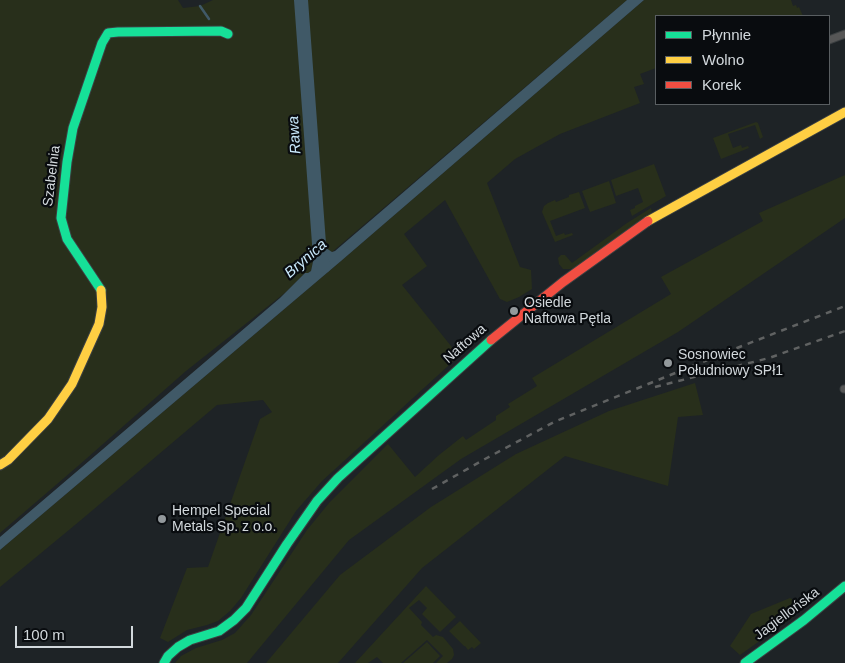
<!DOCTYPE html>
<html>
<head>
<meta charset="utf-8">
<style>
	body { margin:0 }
	#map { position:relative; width:845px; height:663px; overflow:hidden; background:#1e2326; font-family:Helvetica,sans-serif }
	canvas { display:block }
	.legend { position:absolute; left:655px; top:15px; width:175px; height:90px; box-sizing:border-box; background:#090c0f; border:1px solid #595e61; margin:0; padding:6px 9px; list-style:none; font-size:15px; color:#d2d8dc }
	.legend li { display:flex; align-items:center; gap:10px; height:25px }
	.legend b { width:25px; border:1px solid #595e61 }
	.scale { position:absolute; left:15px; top:626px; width:118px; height:22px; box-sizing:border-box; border:2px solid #d2d8dc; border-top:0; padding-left:6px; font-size:15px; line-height:18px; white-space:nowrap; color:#d2d8dc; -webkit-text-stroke:4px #090c0f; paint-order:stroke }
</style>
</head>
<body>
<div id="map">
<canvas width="845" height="663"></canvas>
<ul class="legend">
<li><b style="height:6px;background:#16e098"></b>Płynnie</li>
<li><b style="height:6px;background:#ffcf43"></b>Wolno</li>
<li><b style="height:6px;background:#f24e42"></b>Korek</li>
</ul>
<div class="scale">100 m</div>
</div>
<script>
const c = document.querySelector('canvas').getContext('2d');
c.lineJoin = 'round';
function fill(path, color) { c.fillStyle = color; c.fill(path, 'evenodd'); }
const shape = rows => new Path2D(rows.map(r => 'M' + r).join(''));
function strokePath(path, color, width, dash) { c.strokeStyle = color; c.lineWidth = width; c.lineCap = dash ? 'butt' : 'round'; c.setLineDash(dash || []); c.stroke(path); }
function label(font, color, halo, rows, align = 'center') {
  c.font = font + ' Helvetica,sans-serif'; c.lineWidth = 4.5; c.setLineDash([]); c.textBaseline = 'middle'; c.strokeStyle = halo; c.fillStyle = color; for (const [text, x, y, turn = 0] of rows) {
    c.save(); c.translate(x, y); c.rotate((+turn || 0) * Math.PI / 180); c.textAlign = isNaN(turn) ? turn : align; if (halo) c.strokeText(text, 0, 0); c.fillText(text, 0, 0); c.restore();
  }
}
fill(shape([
	[0,0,178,0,183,8,200,6,213,0,299,0,302,49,316,232,314,257,311,271,308,273,305,273,286,292,186,371,78,466,0,533],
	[302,0,627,0,332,252,329,251,326,248,322,241,321,231],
	[644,0,791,0,793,6,796,5,797,8,799,7,803,16,656,16,656,68,640,74,644,84,634,87,640,103,560,134,515,159,487,183,520,267,531,270,532,289,519,297,507,302,500,299,445,200,404,234,427,266,402,285,459,356,322,481,296,511,241,598,230,611,218,621,207,625,187,630,168,642,160,638,187,568,208,567,260,419,272,412,263,400,217,405,81,520,0,587,0,550,341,261],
	[756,122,758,123,763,137,760,139,755,125,728,134,733,148,741,145,742,148,748,146,749,148,721,159,713,138],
	[654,164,666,196,632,216,630,210,635,208,635,206,643,202,638,188,616,196,611,180],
	[845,175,845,218,678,332,461,459,349,540,247,663,175,663,181,656,196,648,222,640,235,633,251,615,307,530,329,503,388,444,415,477,439,455,463,436,466,440,496,420,496,416,510,407,508,404,537,386,532,378,671,294,661,277,763,221,759,213],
	[609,181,616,203,590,212,582,191],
	[579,192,585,208,550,221,556,236,564,233,565,235,572,233,573,235,555,242,542,212,544,206,548,203,555,200,556,202,569,197,569,195],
	[651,208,652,212,650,215,608,244,574,268,570,269,563,269,559,264,558,258,561,255,565,255,572,263,627,223],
	[695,383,703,415,678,417,668,486,565,456,422,568,338,663,266,663,340,575,431,507,516,454,609,411],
	[426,586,456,617,440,632,422,614,427,608,419,600,409,608,422,622,421,625,433,637,436,635,443,637,453,649,454,655,452,659,447,663,436,663,443,656,427,640,401,663,383,663,377,657,368,663,355,663],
	[790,598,796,601,798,607,795,615,792,618,740,655,730,646,751,614],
	[460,621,481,643,474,649,472,647,468,650,465,646,464,646,449,631],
	[427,642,440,656,433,663,403,663]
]), '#282f1b');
fill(shape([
	[627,0,644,0,341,261,0,550,0,537,280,298,305,273,308,273,311,271,314,257,322,261,326,248,332,252,335,251]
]), '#405967');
strokePath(shape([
	[200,6,209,19],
	[301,60,305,59]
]), '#405967', 2.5);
strokePath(shape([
	[301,0,320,257,324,266]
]), '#405967', 14);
const street = shape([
	[829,40,845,34],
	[844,389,845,389]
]);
const fast = shape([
	[101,290,67,239,61,218,67,162,73,128,102,43,108,33,118,32,221,31,228,34],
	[164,663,168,656,178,647,190,640,219,631,234,620,246,608,287,544,317,501,338,478,491,340],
	[745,663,804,620,845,586]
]);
const slow = shape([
	[648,221,845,112],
	[0,465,8,460,48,419,72,384,99,324,102,307,101,290]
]);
const jam = shape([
	[491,340,563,282,648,221]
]);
strokePath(street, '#3c4042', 9);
strokePath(fast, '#3c4042', 11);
strokePath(slow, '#3c4042', 11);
strokePath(jam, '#3c4042', 11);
strokePath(street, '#565656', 7);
strokePath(fast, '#16e098', 9);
strokePath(slow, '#ffcf43', 9);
strokePath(jam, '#f24e42', 9);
strokePath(shape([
	[655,387,769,358,845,331],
	[432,489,485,459,554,422,742,346,845,306]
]), '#606262', 2.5, [6, 6]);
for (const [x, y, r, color] of [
	[514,311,5,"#93999c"],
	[668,363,5,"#93999c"],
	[162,519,5,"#93999c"]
]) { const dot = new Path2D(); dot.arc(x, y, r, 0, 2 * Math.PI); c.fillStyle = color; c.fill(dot); strokePath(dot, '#090c0f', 2); }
label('14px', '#d2d8dc', '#090c0f', [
	["Szabelnia",52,176,-83],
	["Naftowa",465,344,-41],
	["Jagiellońska",787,614,-37]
]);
label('14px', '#d2d8dc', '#090c0f', [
	["Osiedle",524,303],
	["Naftowa Pętla",524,319],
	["Sosnowiec",678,355],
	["Południowy SPł1",678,371],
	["Hempel Special",172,511],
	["Metals Sp. z o.o.",172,527]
], 'left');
label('italic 15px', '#c9e9fc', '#090c0f', [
	["Rawa",295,135,-94],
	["Brynica",306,259,-41]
]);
</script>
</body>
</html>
